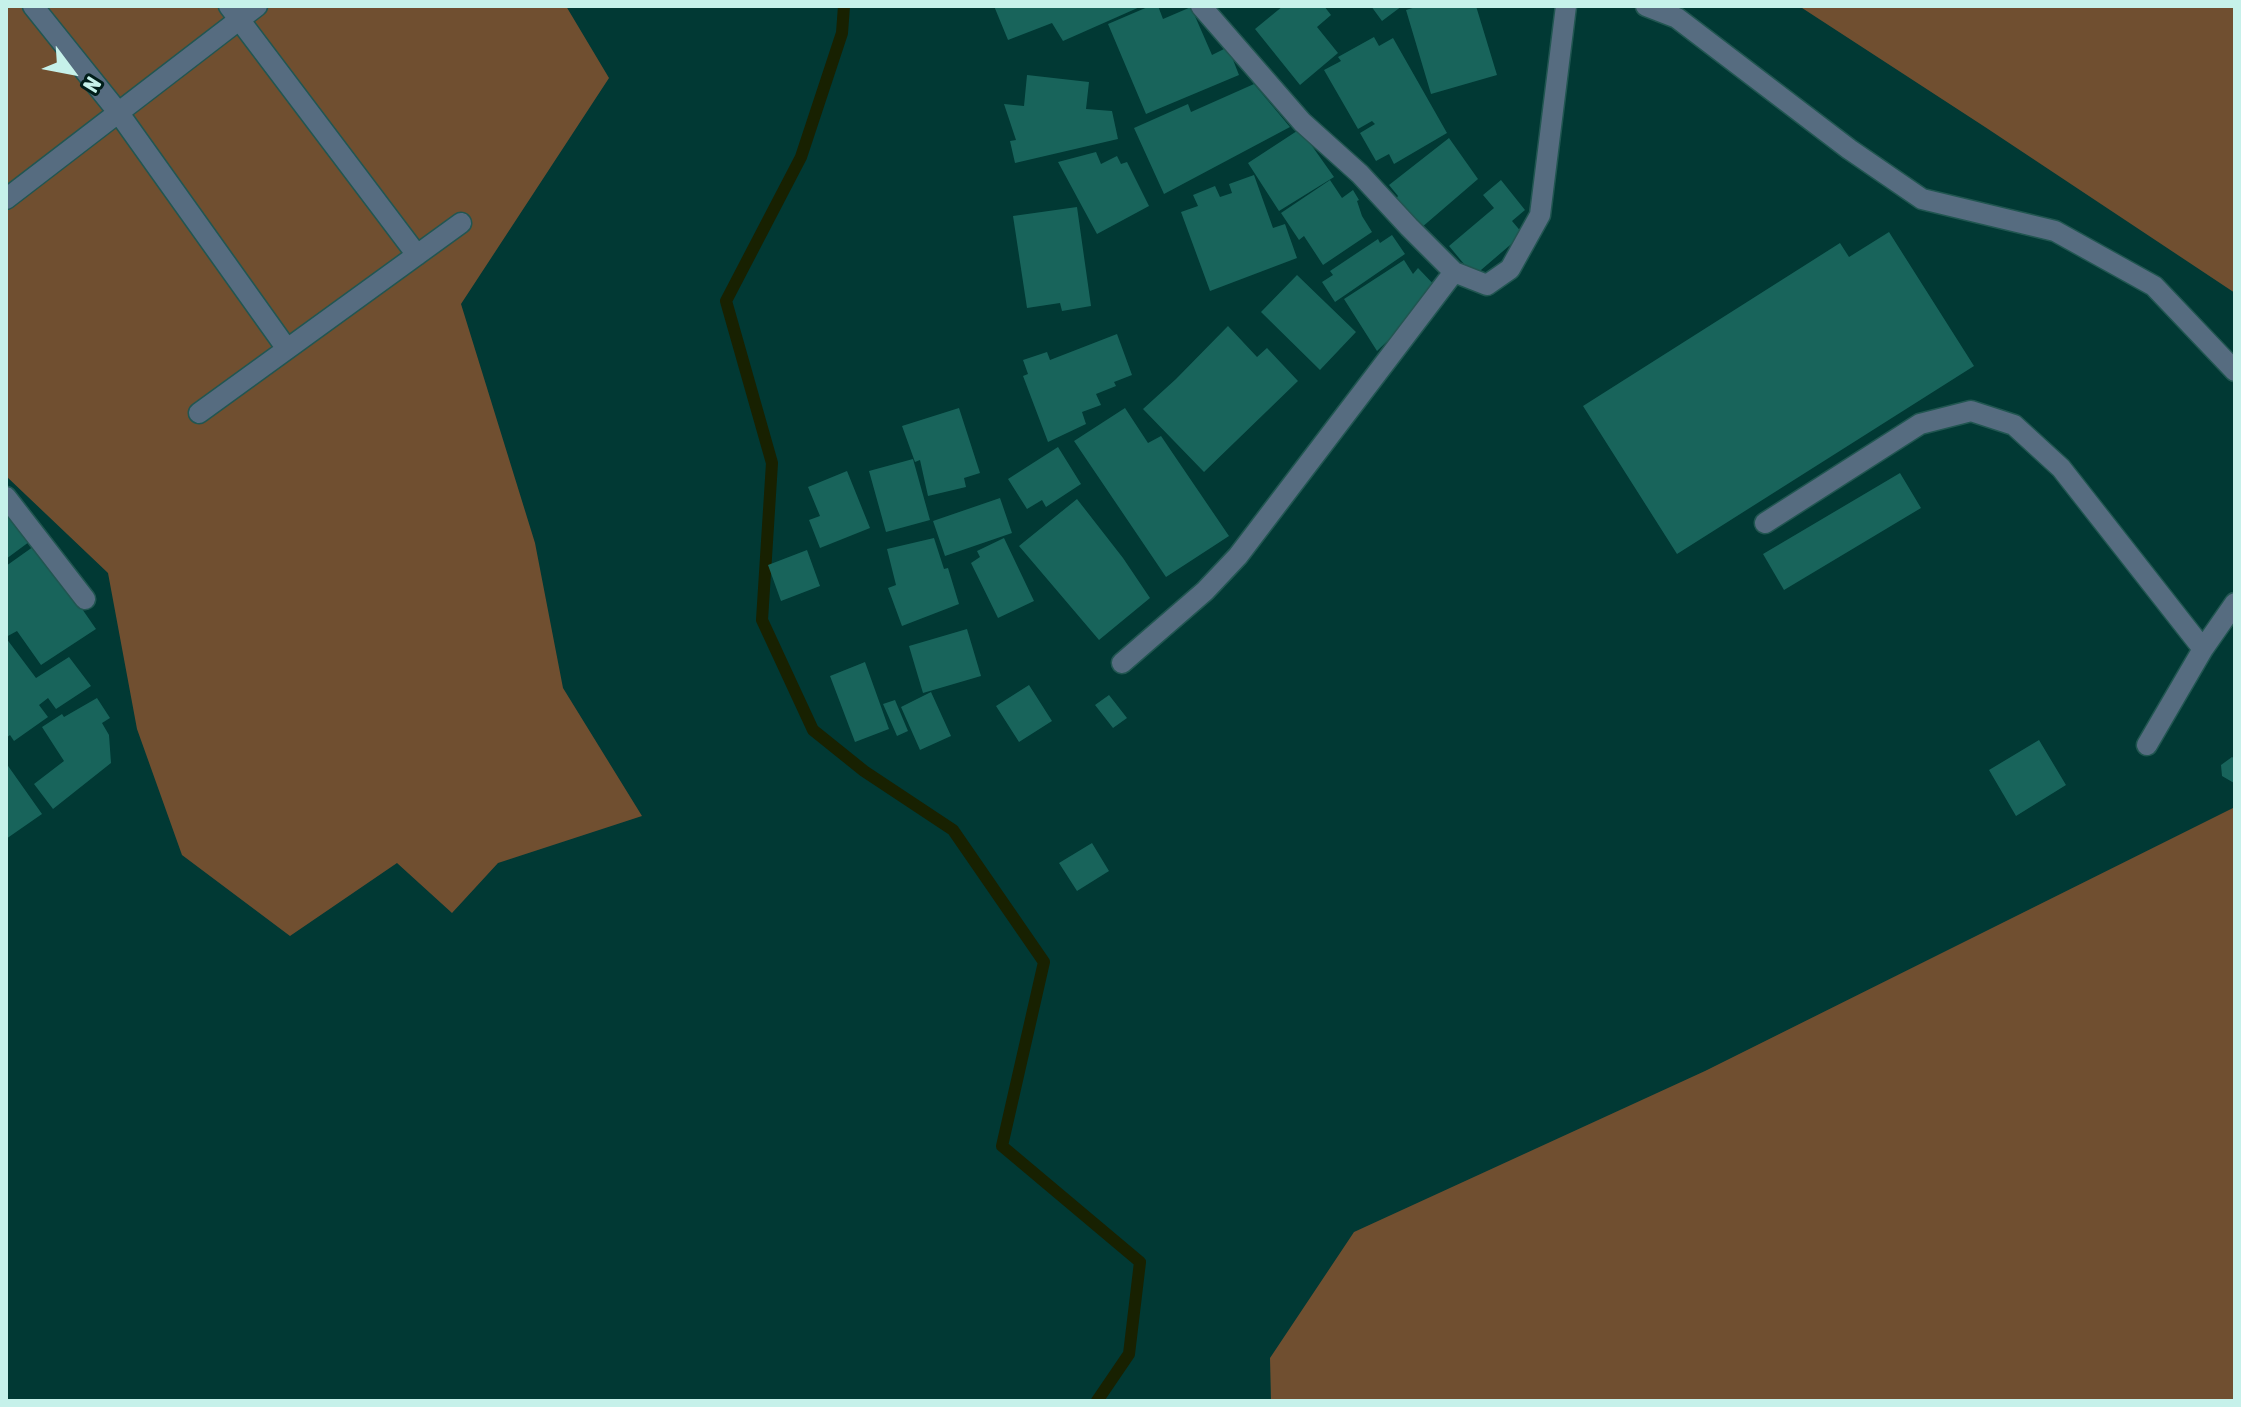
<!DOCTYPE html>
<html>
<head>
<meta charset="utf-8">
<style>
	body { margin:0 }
	#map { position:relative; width:2241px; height:1407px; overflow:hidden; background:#013934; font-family:"Asap Condensed",sans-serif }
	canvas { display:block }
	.frame { position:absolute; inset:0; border:8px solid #c6f1ea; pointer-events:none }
	.north { position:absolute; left:32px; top:32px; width:80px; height:80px; -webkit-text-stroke:6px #011e1a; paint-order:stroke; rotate:122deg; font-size:22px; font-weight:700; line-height:32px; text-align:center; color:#c6f1ea }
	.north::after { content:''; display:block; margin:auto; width:28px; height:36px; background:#c6f1ea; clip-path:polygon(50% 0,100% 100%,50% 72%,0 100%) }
</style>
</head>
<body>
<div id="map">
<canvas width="2241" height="1407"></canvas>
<div class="frame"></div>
<div class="north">N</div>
</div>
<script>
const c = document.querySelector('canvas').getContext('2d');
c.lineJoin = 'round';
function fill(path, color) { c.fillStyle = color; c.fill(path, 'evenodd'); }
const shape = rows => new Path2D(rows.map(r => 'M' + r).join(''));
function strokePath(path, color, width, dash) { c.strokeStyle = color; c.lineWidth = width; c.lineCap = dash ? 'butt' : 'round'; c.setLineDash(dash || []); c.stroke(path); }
fill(shape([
	[6,6,566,6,609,78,461,304,535,543,563,688,642,816,498,863,452,913,397,863,290,936,182,855,137,729,108,573,6,476],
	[1799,6,2235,6,2235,293,1985,127],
	[2235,807,2235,1401,1271,1401,1270,1358,1354,1232,1705,1071]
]), '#704f30');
strokePath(shape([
	[844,6,842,33,801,157,726,301,772,463,762,620,813,730,864,771,953,830,1044,962,1002,1146,1140,1262,1129,1354,1097,1401]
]), '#182101', 12);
fill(shape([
	[994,6,1142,6,1063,41,1052,23,1008,40],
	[1150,6,1158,6,1163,19,1191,7,1212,55,1228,47,1239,75,1146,114,1108,24],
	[1283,6,1324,6,1331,15,1317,27,1338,53,1300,85,1255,29],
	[1371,6,1402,6,1382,21],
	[1419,6,1476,6,1497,75,1431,94,1406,10],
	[1374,37,1379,46,1393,38,1447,133,1394,164,1389,154,1376,161,1360,133,1375,124,1372,121,1358,129,1324,70,1341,61,1338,57],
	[1027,75,1089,82,1086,109,1112,111,1118,139,1015,163,1010,141,1016,140,1004,104,1024,106],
	[1254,84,1290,127,1164,194,1134,128,1188,104,1191,112],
	[1300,129,1334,177,1279,211,1248,163],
	[1449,138,1478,179,1421,228,1396,199,1398,196,1389,185],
	[1096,152,1101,164,1117,156,1121,164,1127,162,1149,206,1097,234,1058,162],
	[1254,175,1273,228,1285,224,1297,258,1210,291,1181,212,1198,206,1193,195,1215,186,1220,197,1232,193,1229,184],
	[1330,180,1342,198,1353,190,1359,200,1357,201,1362,216,1372,232,1323,265,1304,236,1299,240,1281,213],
	[1501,180,1525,210,1512,221,1523,234,1474,276,1449,246,1494,208,1483,195],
	[1077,207,1091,306,1062,311,1060,303,1027,308,1013,216],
	[1889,232,1974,366,1677,554,1583,406,1840,243,1849,257],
	[1392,235,1405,254,1335,302,1322,282,1333,275,1330,271,1378,239,1380,243],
	[1404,260,1413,274,1418,268,1440,291,1377,351,1344,299],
	[1297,275,1356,332,1320,370,1261,312],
	[1228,326,1257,357,1267,348,1298,381,1204,472,1143,409,1176,379],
	[1117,334,1132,375,1114,382,1116,386,1096,394,1101,405,1082,412,1086,424,1048,442,1023,376,1028,374,1023,360,1047,352,1050,360],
	[959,408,980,473,964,478,966,487,928,496,920,460,915,462,902,426],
	[1125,408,1148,443,1161,436,1229,536,1166,577,1074,441],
	[1058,447,1081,484,1046,507,1042,500,1027,509,1008,479],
	[913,459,930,520,886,532,869,471],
	[847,471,870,528,820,548,809,520,820,516,808,487],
	[1900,473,1921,508,1784,590,1763,554],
	[1000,498,1012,533,945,556,933,521],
	[1077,499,1123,558,1150,598,1099,640,1019,546],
	[6,509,29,542,6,559],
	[934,538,944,569,948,568,959,604,902,626,888,588,896,585,887,549],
	[1004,538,1034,601,998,618,971,563,980,557,977,551],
	[37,544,96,629,41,665,17,631,6,637,6,566],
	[807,550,820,586,781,601,768,565],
	[967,629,981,676,923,693,909,646],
	[6,638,36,678,69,657,91,686,56,709,48,698,39,705,48,717,14,741,10,735,6,738],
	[865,662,889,729,855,742,830,676],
	[1029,685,1052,721,1019,742,996,706],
	[931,692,951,736,920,750,901,707],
	[1109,695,1127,718,1113,728,1095,705],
	[97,698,110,718,102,723,109,735,111,763,53,809,34,784,64,761,42,727,62,714,64,717],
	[895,700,908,731,897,736,883,704],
	[2039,740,2066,785,2016,816,1989,770],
	[2232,757,2235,759,2234,783,2222,776,2221,765],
	[6,763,42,814,6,839],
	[1092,843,1109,871,1077,891,1059,863]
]), '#18645b');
const minor = shape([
	[33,6,118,112,287,349],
	[229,6,417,255],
	[1201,6,1302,122,1360,174,1409,227,1454,272,1487,285,1510,269,1540,215,1566,6],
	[1646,6,1677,18,1849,149,1922,199,2055,231,2154,286,2235,371],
	[6,199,257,6],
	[199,413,461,223],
	[6,497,85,599],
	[1765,523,1920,424,1971,411,2014,425,2061,468,2203,649],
	[1122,663,1205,591,1238,556,1454,272],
	[2147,745,2203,649,2235,603]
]);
strokePath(minor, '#215651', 23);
strokePath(minor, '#566c80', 20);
</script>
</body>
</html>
